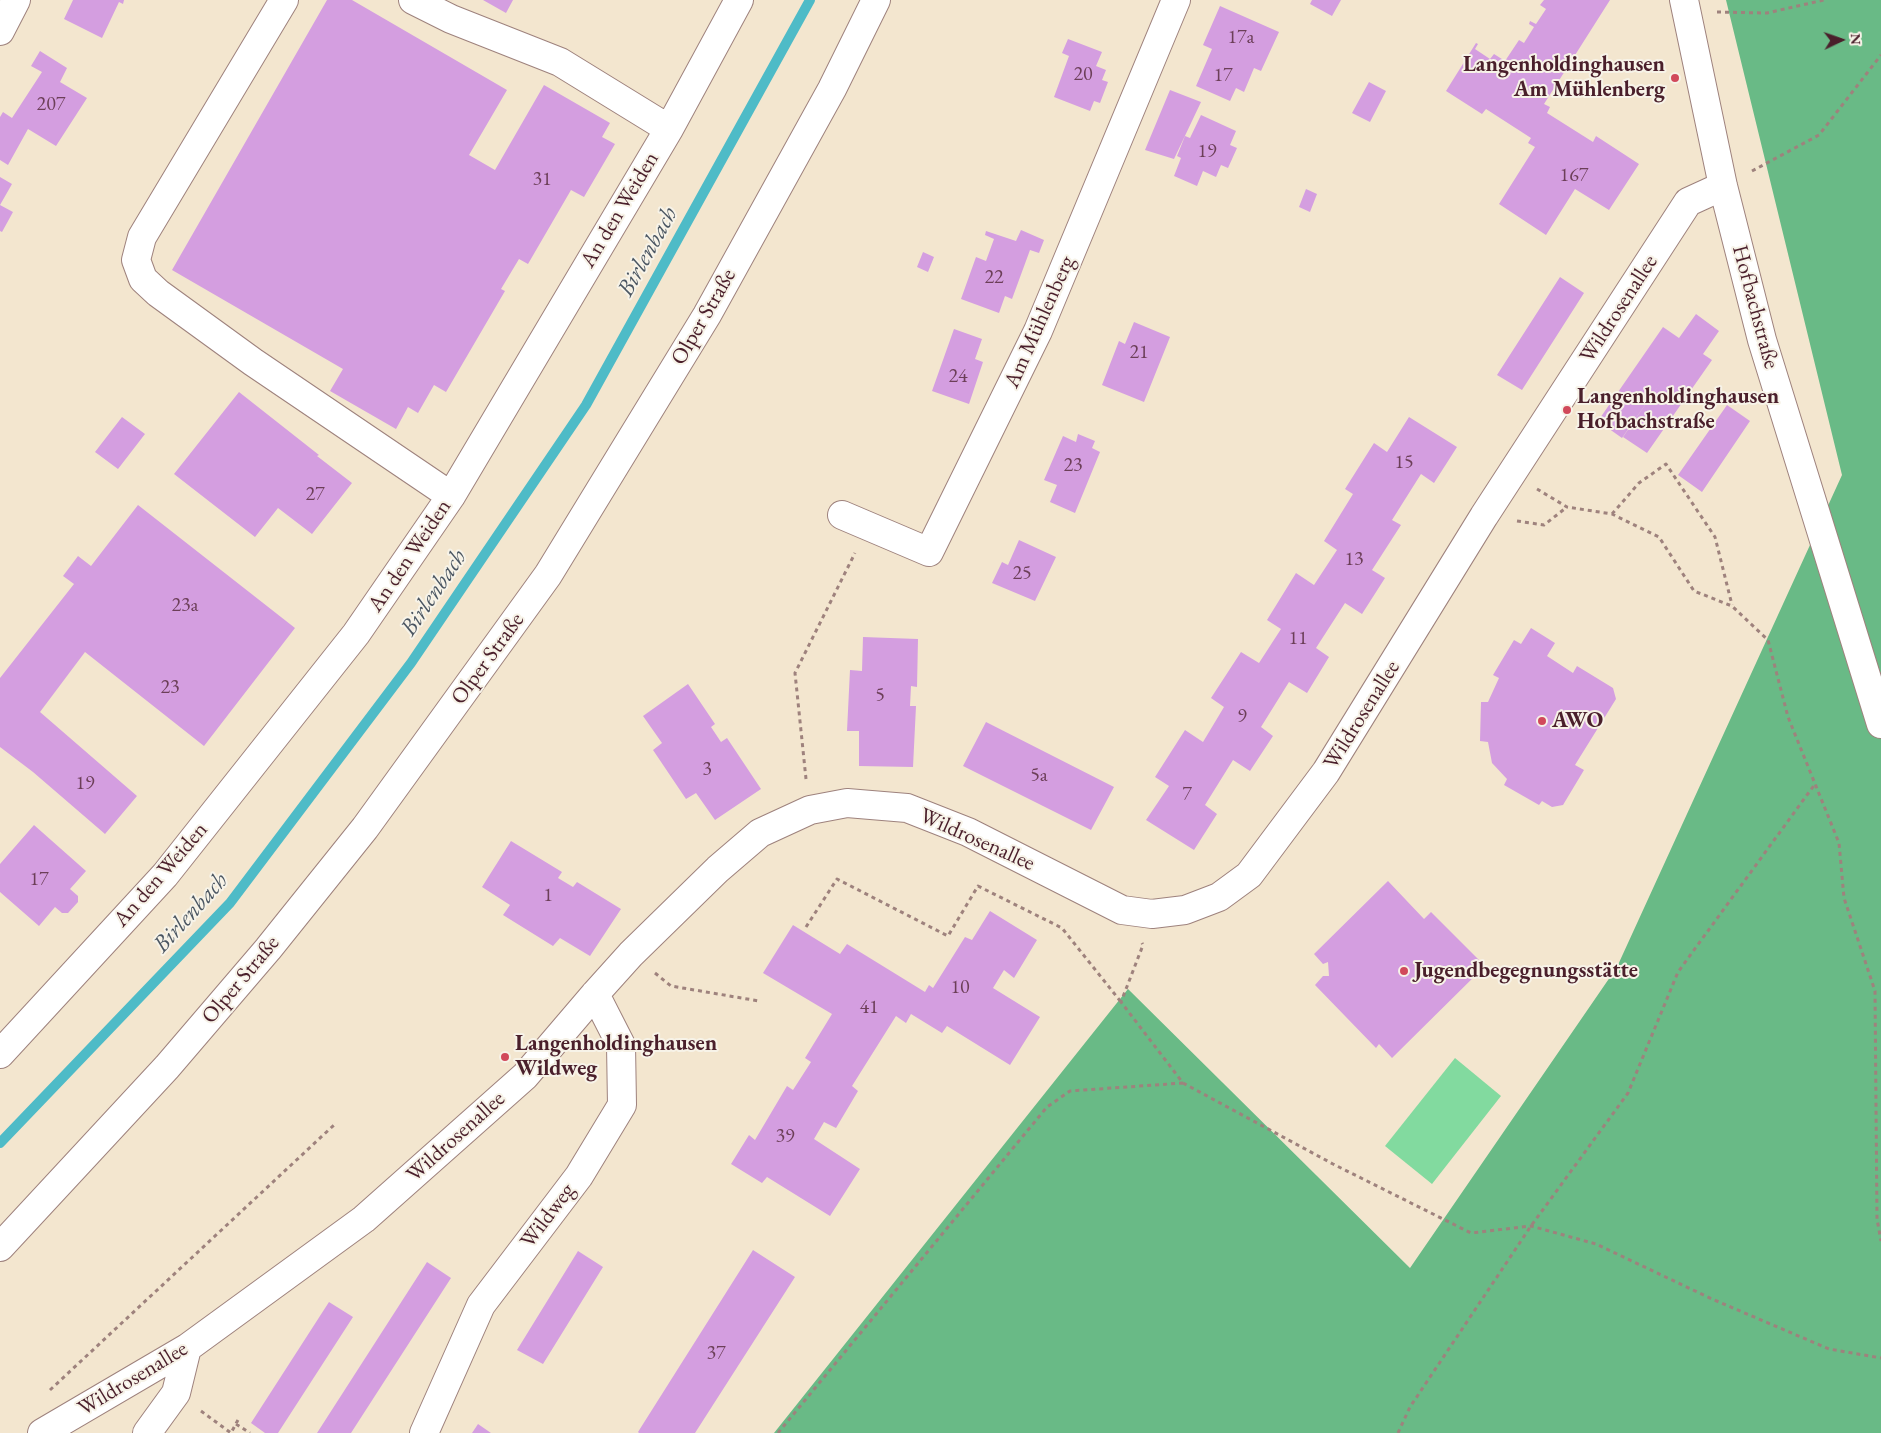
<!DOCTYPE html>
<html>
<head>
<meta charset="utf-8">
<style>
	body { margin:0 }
	#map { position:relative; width:1881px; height:1433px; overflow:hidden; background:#f3e6cf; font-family:"EB Garamond",serif }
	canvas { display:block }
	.north { position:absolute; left:1816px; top:15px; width:50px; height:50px; -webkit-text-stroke:4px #f7f3e8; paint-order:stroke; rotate:87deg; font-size:14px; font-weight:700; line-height:20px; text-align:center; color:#4a1f2b }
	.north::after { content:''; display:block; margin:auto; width:18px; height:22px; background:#4a1f2b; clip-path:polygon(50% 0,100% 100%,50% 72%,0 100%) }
</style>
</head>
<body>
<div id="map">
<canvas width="1881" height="1433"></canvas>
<div class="north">N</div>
</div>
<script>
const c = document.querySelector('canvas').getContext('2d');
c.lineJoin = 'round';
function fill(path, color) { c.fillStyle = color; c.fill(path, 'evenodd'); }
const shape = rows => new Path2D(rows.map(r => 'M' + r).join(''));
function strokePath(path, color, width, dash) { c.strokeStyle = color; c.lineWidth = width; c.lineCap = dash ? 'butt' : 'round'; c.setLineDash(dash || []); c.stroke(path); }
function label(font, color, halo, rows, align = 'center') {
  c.font = font + ' "EB Garamond",serif'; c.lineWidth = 4; c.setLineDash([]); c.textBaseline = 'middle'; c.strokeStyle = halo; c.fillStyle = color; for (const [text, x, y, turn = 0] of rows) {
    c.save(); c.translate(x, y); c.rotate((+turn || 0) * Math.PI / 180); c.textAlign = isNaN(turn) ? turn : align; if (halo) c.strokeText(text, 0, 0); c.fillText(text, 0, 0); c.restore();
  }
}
fill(shape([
	[1455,1058,1501,1096,1432,1184,1385,1146]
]), '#82da9f');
fill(shape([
	[1726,0,1881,0,1881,1433,774,1433,1128,989,1410,1268,1617,967,1842,475]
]), '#69ba86');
strokePath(shape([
	[0,1143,230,903,411,663,586,405,810,0]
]), '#4ebbc7', 10);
fill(shape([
	[73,0,124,0,123,4,119,2,102,38,64,19],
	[327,0,352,0,507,90,469,155,495,170,544,85,610,123,602,137,615,144,584,197,571,190,528,264,519,259,501,289,505,291,446,392,434,385,418,413,408,407,396,429,330,391,343,369,172,270],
	[483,0,513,0,506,13],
	[1312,0,1341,0,1332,16,1310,4],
	[1544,0,1610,0,1544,104,1550,107,1547,113,1593,142,1596,136,1639,164,1609,210,1575,189,1546,235,1499,204,1535,147,1528,143,1531,138,1486,109,1482,114,1446,91,1476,43,1478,44,1475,49,1490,59,1494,54,1505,61,1519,40,1524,43,1534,27,1529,24,1530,21,1536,24,1546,9,1540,5],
	[1220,6,1279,32,1261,71,1254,68,1244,92,1236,88,1230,101,1196,86,1212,49,1203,45],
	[1068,39,1102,52,1096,66,1106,70,1102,80,1108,82,1100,103,1094,101,1090,111,1054,97,1069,56,1062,53],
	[40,51,67,68,60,82,87,98,56,146,28,129,8,165,0,160,0,117,3,112,12,118,42,72,31,66],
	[1369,82,1386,91,1370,122,1352,113],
	[1170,90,1201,102,1174,159,1145,150],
	[1201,115,1236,131,1230,145,1237,148,1228,168,1221,165,1216,177,1203,171,1197,186,1174,176,1181,158,1177,156,1185,136,1190,138],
	[0,177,12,184,0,205,13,212,2,232,0,231],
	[1306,189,1317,194,1310,212,1299,207],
	[1021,230,1044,240,1039,253,1030,250,1012,299,1005,296,999,313,961,299,976,257,986,261,994,239,985,235,986,231,1016,241],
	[923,252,934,257,928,272,917,267],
	[1560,277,1584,293,1522,390,1497,375],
	[1696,314,1719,331,1703,354,1712,360,1647,453,1623,437,1663,379,1622,438,1598,421,1663,327,1679,338],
	[1134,322,1170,337,1144,402,1102,385,1119,341,1125,344],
	[954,329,982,339,975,359,983,362,969,404,932,391],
	[239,392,319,455,317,456,352,483,312,534,278,508,255,537,174,474],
	[1727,405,1750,421,1702,492,1678,475],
	[122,417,145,434,118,469,95,452],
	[1409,417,1457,447,1434,483,1421,474,1392,520,1401,525,1372,570,1385,578,1362,614,1345,603,1316,648,1329,657,1307,693,1289,682,1261,727,1273,736,1250,771,1233,760,1205,805,1217,814,1194,850,1146,820,1169,786,1155,777,1185,730,1203,742,1224,707,1211,698,1241,652,1259,663,1281,629,1267,620,1296,573,1314,585,1337,550,1324,541,1353,494,1345,489,1374,443,1387,452],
	[1078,434,1095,441,1092,448,1100,452,1075,513,1050,502,1057,485,1044,480,1063,436,1076,442],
	[138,505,295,628,204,746,85,652,40,712,137,796,105,834,33,772,0,747,0,678,74,584,63,576,78,556,91,566],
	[1019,540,1056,557,1035,601,992,583,1002,562,1008,565],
	[1531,628,1555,643,1547,656,1573,673,1577,666,1613,688,1616,699,1575,765,1584,770,1563,805,1552,807,1542,801,1539,805,1504,785,1507,779,1492,763,1488,742,1480,741,1481,702,1488,702,1499,678,1493,675,1514,640,1521,644],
	[863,637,918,639,917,687,911,686,910,706,916,706,913,767,859,766,859,731,847,731,850,670,862,671],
	[688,684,715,724,711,727,721,742,727,738,761,789,715,820,696,793,686,799,653,750,662,743,643,716],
	[986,722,1114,787,1091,830,963,766],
	[34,825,86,871,70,889,78,896,78,902,68,913,62,913,55,907,39,926,0,892,0,864],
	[511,841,562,872,558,878,573,887,577,882,621,909,590,956,560,938,553,946,503,915,510,905,482,887],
	[1388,881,1424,919,1431,912,1485,966,1392,1058,1379,1044,1376,1048,1315,985,1323,976,1329,976,1328,962,1323,964,1314,954],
	[990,911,1037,940,1014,978,1004,970,993,988,1040,1017,1010,1065,947,1026,942,1033,911,1014,906,1023,896,1016,852,1086,858,1091,836,1128,824,1122,814,1139,860,1169,830,1216,767,1177,762,1183,731,1164,749,1135,755,1140,787,1086,793,1090,811,1062,805,1058,832,1014,763,973,793,925,840,954,847,944,925,992,929,985,933,988,965,937,972,940],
	[753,1250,795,1277,695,1433,639,1433,638,1432],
	[578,1251,603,1267,543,1364,517,1350],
	[427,1262,451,1278,351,1433,317,1433],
	[329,1302,353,1317,278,1433,265,1433,251,1423],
	[478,1424,491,1433,472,1433]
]), '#d49ee0');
const minor = shape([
	[284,0,142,237,136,260,143,279,158,293,253,362,451,496],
	[413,0,451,19,560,62,669,129],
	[1684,0,1723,186,1762,340,1881,724],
	[0,31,16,0],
	[842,515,929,552,1038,331,1176,0],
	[0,1054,165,875,356,634,451,496,669,129,739,0],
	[42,1433,187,1348,364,1219,525,1076,595,994,631,954,718,869,760,833,810,810,847,803,907,808,968,832,1122,910,1152,914,1185,910,1219,897,1249,875,1326,772,1484,516,1688,202,1723,186],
	[147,1433,176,1393,187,1348],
	[424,1433,481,1305,579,1176,622,1105,621,1045,595,994]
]);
const major = shape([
	[0,1247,167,1067,268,949,365,828,548,575,707,315,832,89,876,0]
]);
strokePath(minor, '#9e827d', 30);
strokePath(major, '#9e827d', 30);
strokePath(shape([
	[1717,12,1767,13,1824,0],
	[1752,171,1819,135,1881,55],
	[1537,489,1567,507,1612,514,1659,537,1694,591,1732,606,1768,640,1788,717,1839,843,1844,898,1875,991,1877,1219,1881,1241],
	[1612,514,1639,483,1666,464,1715,537,1732,605],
	[1517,521,1544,525,1567,507],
	[806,779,795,673,855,553],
	[806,927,837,879,948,936,978,886,1062,928,1121,1002],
	[655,973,671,986,759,1001],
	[1183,1083,1333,1164,1471,1233,1531,1226,1596,1244,1712,1299,1829,1349,1881,1358],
	[50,1390,334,1125],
	[201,1411,231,1433,239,1418],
	[236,1424,250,1433],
	[778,1433,1047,1107,1070,1091,1183,1083,1121,1002,1143,945,1142,943],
	[1398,1433,1410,1407,1531,1226,1628,1093,1678,972,1815,784]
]), '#9e827d', 3, [4, 4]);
strokePath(minor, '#fff', 28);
strokePath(major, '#fff', 28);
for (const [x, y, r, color] of [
	[1675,78,5,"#d1495b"],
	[1567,410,5,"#d1495b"],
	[1542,721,5,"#d1495b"],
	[1404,971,5,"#d1495b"],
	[505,1057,5,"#d1495b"]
]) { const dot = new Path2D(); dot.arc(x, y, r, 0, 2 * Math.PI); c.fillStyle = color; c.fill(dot); strokePath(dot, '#f7f3e8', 2); }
label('20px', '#6c3f58', null, [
	["17a",1241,38],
	["20",1083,75],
	["17",1223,76],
	["207",51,105],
	["19",1207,152],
	["167",1574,176],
	["31",542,180],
	["22",994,278],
	["21",1139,353],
	["24",958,377],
	["15",1404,463],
	["23",1073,466],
	["27",315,495],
	["13",1354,560],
	["25",1022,574],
	["23a",185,606],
	["11",1298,639],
	["23",170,688],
	["5",880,696],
	["9",1242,717],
	["3",707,770],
	["5a",1039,776],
	["19",85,784],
	["7",1187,795],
	["17",39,880],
	["1",548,896],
	["10",960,988],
	["41",869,1008],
	["39",785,1137],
	["37",716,1354]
]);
label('bold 22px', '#4a1f2b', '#f7f3e8', [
	["Langenholdinghausen",1665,65,"right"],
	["Am Mühlenberg",1665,90,"right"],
	["Langenholdinghausen",1577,397],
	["Hofbachstraße",1577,422],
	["AWO",1552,721],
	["Jugendbegegnungsstätte",1414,971],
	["Langenholdinghausen",515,1044],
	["Wildweg",515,1069]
], 'left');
label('22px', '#4a1f2b', '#f7f3e8', [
	["An den Weiden",620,210,-59],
	["Hofbachstraße",1755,307,75],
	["Wildrosenallee",1619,309,-57],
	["Olper Straße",704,317,-60],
	["Am Mühlenberg",1040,322,-66],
	["An den Weiden",410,556,-56],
	["Olper Straße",488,659,-54],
	["Wildrosenallee",1362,715,-58],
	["Wildrosenallee",977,840,24],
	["An den Weiden",161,875,-49],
	["Olper Straße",241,980,-50],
	["Wildrosenallee",456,1137,-42],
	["Wildweg",548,1216,-53],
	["Wildrosenallee",133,1379,-31]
]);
label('italic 24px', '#4b5662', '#f7f3e8', [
	["Birlenbach",648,252,-61],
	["Birlenbach",434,593,-56],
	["Birlenbach",191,913,-48]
]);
</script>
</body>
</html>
